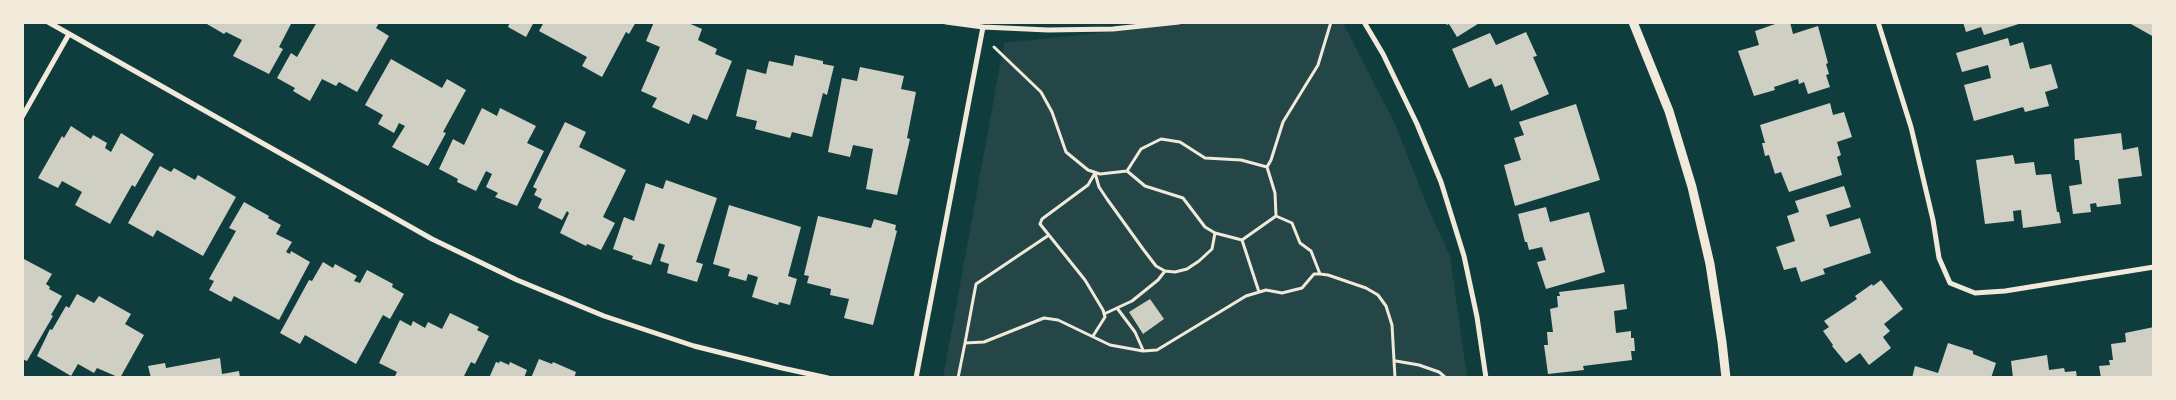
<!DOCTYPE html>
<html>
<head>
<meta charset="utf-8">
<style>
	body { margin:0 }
	#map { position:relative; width:2176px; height:400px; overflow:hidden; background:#0f3d3e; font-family:"Golos Text",sans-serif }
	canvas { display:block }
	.frame { position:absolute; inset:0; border:24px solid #f1e9da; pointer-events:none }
</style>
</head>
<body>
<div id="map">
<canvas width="2176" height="400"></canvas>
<div class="frame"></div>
</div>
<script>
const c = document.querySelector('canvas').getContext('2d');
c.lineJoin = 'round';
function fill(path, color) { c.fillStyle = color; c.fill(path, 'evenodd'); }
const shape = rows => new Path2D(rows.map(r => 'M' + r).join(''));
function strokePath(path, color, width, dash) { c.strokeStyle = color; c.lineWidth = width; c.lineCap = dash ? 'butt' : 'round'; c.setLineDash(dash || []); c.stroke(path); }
fill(shape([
	[1193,23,1343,23,1395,124,1429,210,1450,256,1467,377,943,378,1004,43]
]), '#244646');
fill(shape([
	[208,22,292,22,279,47,283,49,269,74,233,56,242,40,226,32,224,34,207,24],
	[317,22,377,22,379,23,376,28,389,36,357,92,339,82,336,86,322,79,310,101,293,91,295,88,277,78,291,53,297,57],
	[510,22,534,22,526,37,508,27],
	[544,22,636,22,629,34,626,32,602,77,582,66,587,57,539,31],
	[654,22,686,22,702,29,698,40,717,49,715,54,732,61,707,120,693,114,689,124,652,107,657,98,641,91,660,47,646,41],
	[1445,22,1481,22,1457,37,1449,24,1447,25],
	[1781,22,1790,22,1793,34,1818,26,1828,63,1826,64,1829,74,1826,75,1830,87,1808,94,1804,82,1799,84,1798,79,1774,87,1775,90,1754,96,1738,51,1759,45,1755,31],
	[1963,22,2022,22,2022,23,1984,35,1981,27,1966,32],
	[2131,22,2154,22,2154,37,2131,24],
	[1526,32,1537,56,1533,57,1549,94,1511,111,1502,84,1495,87,1491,78,1469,88,1452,49,1490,33,1496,45],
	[2008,38,2010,46,2023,42,2030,69,2051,64,2058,88,2045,92,2049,106,2025,112,2023,107,1974,121,1964,85,1991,78,1988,65,1962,72,1956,53],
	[795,55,823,61,823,64,834,66,827,95,823,93,812,137,792,132,790,138,755,129,757,121,736,116,747,69,766,74,769,61,793,66],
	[391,59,442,88,447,79,466,90,443,132,446,133,428,166,392,147,405,126,399,123,394,133,378,124,383,115,365,105],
	[860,67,904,76,901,89,916,92,907,138,910,139,897,195,866,189,873,149,853,145,850,157,828,152,842,78,857,81],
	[1830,103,1833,115,1844,112,1852,137,1837,142,1841,155,1837,157,1842,175,1789,192,1781,172,1775,174,1769,155,1765,156,1762,143,1765,143,1760,125],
	[1576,104,1600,180,1515,206,1504,165,1521,160,1514,138,1524,135,1519,122],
	[482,108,497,116,500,108,536,126,527,143,544,151,517,206,495,197,498,193,486,187,492,174,486,171,476,191,457,182,458,179,439,169,453,139,464,145],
	[565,122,586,132,579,147,626,170,603,217,615,223,601,250,587,244,586,246,560,233,569,213,567,211,562,220,538,208,542,199,534,195,537,189,533,187],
	[71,126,91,139,93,135,107,143,105,148,111,152,121,133,154,154,135,187,132,185,110,224,75,205,82,192,62,181,58,188,38,178,62,136,64,138],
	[2121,133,2123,150,2138,147,2142,176,2118,179,2121,204,2097,207,2096,203,2090,204,2091,212,2073,214,2069,186,2082,184,2079,160,2075,160,2074,139],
	[2013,155,2015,164,2034,162,2036,175,2051,174,2057,212,2059,212,2061,223,2023,228,2021,210,2013,211,2014,221,1985,224,1976,160],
	[160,166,171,172,174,168,195,180,198,175,236,197,203,256,157,230,153,237,128,223],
	[666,180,717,198,696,262,703,264,697,282,667,273,669,264,660,261,665,245,659,243,651,265,632,259,633,256,613,249,624,217,634,221,646,183,663,189],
	[1844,186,1851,207,1826,215,1830,227,1860,218,1871,253,1823,269,1825,274,1801,282,1796,267,1784,270,1776,247,1795,241,1787,216,1799,212,1795,201],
	[244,202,269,216,268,218,281,225,276,234,292,242,286,252,290,254,291,251,310,262,279,320,234,296,231,302,209,290,214,281,209,279,236,231,229,228],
	[729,205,801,227,788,276,797,279,790,305,779,302,778,305,752,297,758,277,748,274,746,281,728,276,730,269,713,264],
	[1546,207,1550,222,1589,212,1605,272,1546,289,1537,262,1546,260,1542,247,1529,250,1527,242,1525,242,1518,214],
	[818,216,871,228,874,219,896,225,895,230,897,231,873,325,844,318,849,299,830,295,831,289,807,283,809,276,804,275],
	[22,258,52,274,46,284,50,287,49,289,62,296,51,315,53,316,27,361,22,359],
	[323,262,333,268,335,264,357,276,354,281,360,283,367,270,393,284,392,287,404,294,390,319,383,315,356,364,305,335,300,344,280,333,309,280,312,281],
	[1881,280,1903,309,1884,324,1890,331,1883,337,1891,348,1869,365,1860,353,1846,363,1832,346,1833,345,1823,331,1829,327,1824,321,1857,299,1855,296,1872,284,1873,286],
	[1624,284,1627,309,1614,311,1616,333,1631,331,1631,338,1634,338,1635,351,1631,351,1632,360,1583,366,1584,370,1548,374,1544,345,1548,345,1547,332,1553,332,1550,309,1558,307,1557,296,1560,296,1559,292],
	[77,294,94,303,99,296,131,314,125,324,144,335,120,378,97,368,94,373,78,364,71,376,37,356,50,329,52,330,66,306,69,308],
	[1150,299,1164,319,1143,334,1129,312],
	[450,313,479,327,477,330,489,336,475,364,471,362,463,378,394,378,397,372,379,363,400,320,411,326,413,321,425,328,428,322,442,329],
	[2154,327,2154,378,2101,378,2099,366,2110,365,2109,360,2113,360,2111,344,2126,342,2125,333],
	[1948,343,1973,351,1973,354,1996,363,1991,378,1912,378,1915,366,1938,373],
	[2047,355,2049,370,2064,368,2065,372,2076,371,2077,378,2013,378,2011,361],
	[220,358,222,374,239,371,240,378,151,378,148,366,165,363,166,368],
	[539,359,552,364,553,362,576,372,574,378,531,378],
	[500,361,509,365,510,362,527,370,524,378,489,378,496,362,499,363]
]), '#cfcfc3');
strokePath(shape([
	[994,47,1041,92,1052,112,1066,152,1088,170,1100,174,1127,171,1141,149,1161,139,1180,142,1205,158,1241,160,1267,167],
	[1127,171,1145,186,1183,198,1205,227,1215,233,1242,240],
	[1095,173,1099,187,1107,199,1143,249,1156,266,1165,271,1175,272,1187,269,1199,261,1212,249,1215,233],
	[1320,274,1311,251,1300,243,1292,223,1276,216,1275,193,1267,167,1271,160,1283,122,1318,65,1331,22],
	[1259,292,1242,240,1276,216],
	[1117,308,1135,332,1143,350],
	[1104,314,1132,301,1158,280,1165,271],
	[1093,336,1105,317,1103,310,1085,280,1040,224,1042,219,1088,185,1095,173],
	[965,343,976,284,1049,235],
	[1396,361,1419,365,1439,372,1446,378],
	[958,378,965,343,984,342,1044,318,1058,320,1110,345,1143,351,1157,350,1246,296,1266,290,1282,293,1302,288,1314,274,1320,274,1328,275,1366,288,1378,295,1386,306,1392,325,1395,378]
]), '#f1e9da', 3);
strokePath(shape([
	[48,22,432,239,517,280,604,316,694,346,782,368,828,378],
	[946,22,983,27,1048,30,1113,29,1179,22],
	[1364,22,1383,54,1417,124,1441,182,1464,256,1477,317,1486,378],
	[1878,22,1911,127,1933,220,1939,258,1950,283,1975,293,2005,291,2154,267],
	[22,117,69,34],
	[916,378,983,27]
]), '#f1e9da', 5);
strokePath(shape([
	[1633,22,1669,111,1692,187,1710,264,1722,342,1726,378]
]), '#f1e9da', 9);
</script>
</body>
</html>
